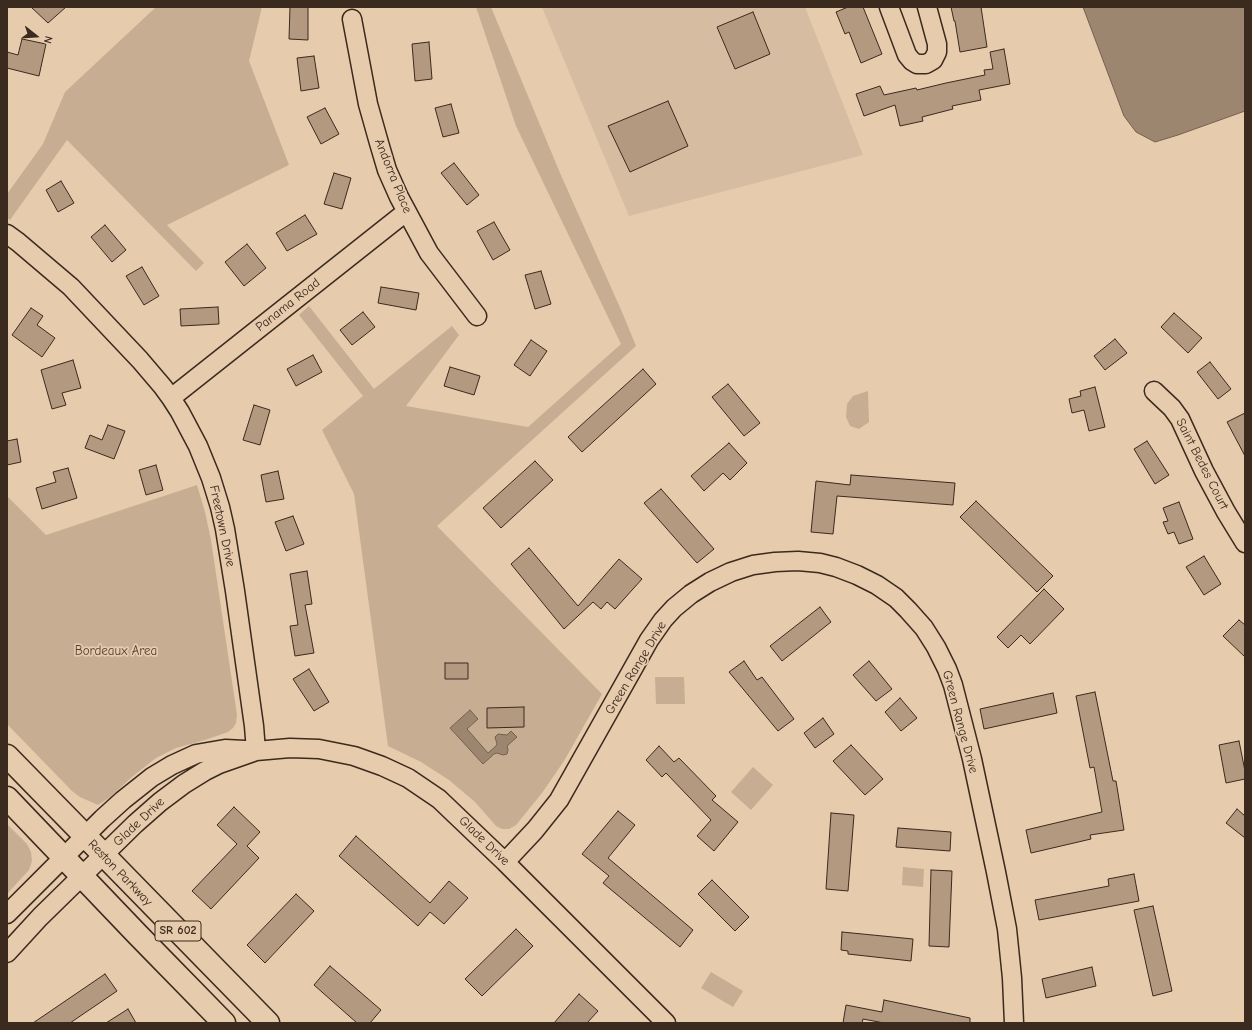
<!DOCTYPE html>
<html>
<head>
<meta charset="utf-8">
<style>
	body { margin:0 }
	#map { position:relative; width:1252px; height:1030px; overflow:hidden; background:#e6cbad; font-family:"Comic Neue",sans-serif }
	canvas { display:block }
	.frame { position:absolute; inset:0; border:8px solid #3b2a1e; pointer-events:none }
	.north { position:absolute; left:16px; top:16px; width:40px; height:40px; -webkit-text-stroke:3px #e6cbad; paint-order:stroke; rotate:107deg; font-size:11px; font-weight:700; line-height:16px; text-align:center; color:#3b2a1e }
	.north::after { content:''; display:block; margin:auto; width:14px; height:18px; background:#3b2a1e; clip-path:polygon(50% 0,100% 100%,50% 72%,0 100%) }
</style>
</head>
<body>
<div id="map">
<canvas width="1252" height="1030"></canvas>
<div class="frame"></div>
<div class="north">N</div>
</div>
<script>
const c = document.querySelector('canvas').getContext('2d');
c.lineJoin = 'round';
function fill(path, color) { c.fillStyle = color; c.fill(path, 'evenodd'); }
const shape = rows => new Path2D(rows.map(r => 'M' + r).join(''));
function strokePath(path, color, width, dash) { c.strokeStyle = color; c.lineWidth = width; c.lineCap = dash ? 'butt' : 'round'; c.setLineDash(dash || []); c.stroke(path); }
function label(font, color, halo, rows, align = 'center') {
  c.font = font + ' "Comic Neue",sans-serif'; c.lineWidth = 3.5; c.setLineDash([]); c.textBaseline = 'middle'; c.strokeStyle = halo; c.fillStyle = color; for (const [text, x, y, turn = 0] of rows) {
    c.save(); c.translate(x, y); c.rotate((+turn || 0) * Math.PI / 180); c.textAlign = isNaN(turn) ? turn : align; if (halo) c.strokeText(text, 0, 0); c.fillText(text, 0, 0); c.restore();
  }
}
fill(shape([
	[542,7,805,7,863,155,629,216]
]), '#d6bca0');
fill(shape([
	[156,7,262,7,249,61,289,165,167,225,204,263,196,271,67,140,10,220,7,218,7,194,43,144,65,92],
	[476,7,491,7,560,173,622,312,636,346,437,526,602,694,564,761,542,793,516,825,509,829,502,829,496,826,475,802,449,780,421,762,388,746,354,494,322,430,363,396,299,315,309,306,374,389,452,326,459,335,406,406,528,427,621,344,516,126],
	[868,391,869,422,859,429,850,426,846,417,847,404,853,396],
	[197,485,205,512,211,540,237,715,236,723,233,728,228,732,205,740,176,748,156,758,133,776,109,798,98,805,80,797,72,791,7,724,7,496,46,535],
	[655,677,684,677,685,704,656,704],
	[753,767,773,785,751,810,731,792],
	[7,824,27,844,31,852,32,861,29,870,7,894],
	[903,867,924,869,923,887,902,885],
	[711,972,743,991,733,1007,701,988]
]), '#c7ae93');
const water = shape([
	[1083,7,1245,7,1245,111,1178,135,1155,142,1136,132,1124,116,1083,7],
	[470,710,478,719,467,729,488,753,496,746,497,744,495,737,498,734,507,735,511,731,517,737,507,746,508,750,507,754,503,755,497,753,494,754,483,764,450,728,470,710]
]);
fill(water, '#9c866f');
strokePath(water, '#75614f', 1);
const building = shape([
	[31,7,66,7,48,23,31,7],
	[290,7,308,7,308,40,289,39,290,7],
	[848,7,863,7,882,54,861,63,849,32,845,34,836,12,848,7],
	[951,7,981,7,987,47,960,52,955,21,954,21,951,7],
	[753,12,770,54,735,69,717,27,753,12],
	[22,39,46,44,39,76,7,68,7,52,18,55,22,39],
	[429,42,432,79,415,81,412,44,429,42],
	[1004,49,1010,84,979,90,981,100,952,106,953,109,922,117,923,121,900,126,895,105,864,116,856,94,880,86,884,95,916,88,917,90,946,83,985,75,984,70,993,69,990,52,1004,49],
	[314,56,319,88,301,91,297,58,314,56],
	[668,101,688,146,630,172,608,126,668,101],
	[451,104,459,133,443,137,435,108,451,104],
	[325,108,339,134,321,144,307,117,325,108],
	[454,163,479,195,467,205,441,173,454,163],
	[334,173,351,178,342,209,324,204,334,173],
	[61,181,74,203,58,212,46,190,61,181],
	[305,215,317,234,287,251,276,233,305,215],
	[494,222,510,250,493,260,477,231,494,222],
	[105,225,126,250,112,262,91,237,105,225],
	[247,244,266,268,244,286,225,262,247,244],
	[142,267,159,296,144,305,126,276,142,267],
	[541,271,551,304,535,309,525,275,541,271],
	[381,287,419,293,416,310,378,303,381,287],
	[218,307,219,324,181,326,180,309,218,307],
	[31,308,43,316,37,325,55,338,42,357,12,335,31,308],
	[363,312,375,327,352,345,340,330,363,312],
	[1174,313,1202,338,1188,353,1161,327,1174,313],
	[1115,339,1127,353,1105,370,1094,356,1115,339],
	[531,340,547,351,530,376,514,365,531,340],
	[313,355,322,372,296,386,287,369,313,355],
	[73,360,81,388,62,393,66,405,52,409,41,370,73,360],
	[1210,362,1231,389,1218,399,1197,372,1210,362],
	[450,367,480,376,474,395,444,386,450,367],
	[643,369,656,384,582,452,568,437,643,369],
	[728,384,760,423,744,436,712,397,728,384],
	[1095,387,1105,427,1089,431,1084,410,1072,413,1069,399,1081,396,1080,391,1095,387],
	[254,405,270,410,260,445,243,440,254,405],
	[1245,413,1245,456,1227,422,1245,413],
	[108,425,125,431,114,459,85,448,90,435,102,440,108,425],
	[17,439,21,462,7,465,7,441,17,439],
	[1147,441,1169,475,1155,484,1134,449,1147,441],
	[729,443,747,463,730,480,723,473,704,491,691,476,729,443],
	[535,461,553,480,501,528,483,508,535,461],
	[156,465,163,490,146,495,139,470,156,465],
	[68,468,77,498,42,509,36,488,56,482,53,472,68,468],
	[278,471,284,499,266,502,261,475,278,471],
	[851,475,955,483,953,505,837,496,833,534,811,532,816,481,850,485,851,475],
	[661,489,714,549,697,563,644,503,661,489],
	[976,501,1053,576,1037,592,960,517,976,501],
	[1179,502,1193,539,1179,544,1174,532,1168,534,1163,522,1168,521,1163,508,1179,502],
	[293,516,304,544,286,551,275,522,293,516],
	[529,548,578,606,619,559,642,579,615,609,607,602,601,609,593,602,564,629,511,564,529,548],
	[1204,556,1221,584,1204,595,1186,567,1204,556],
	[307,571,312,604,305,605,314,653,295,656,290,626,298,625,290,574,307,571],
	[1044,589,1064,609,1030,644,1021,635,1008,648,997,637,1044,589],
	[820,607,831,622,782,661,770,646,820,607],
	[1239,620,1245,625,1245,657,1223,636,1239,620],
	[744,661,757,680,762,677,794,719,778,731,729,672,744,661],
	[869,661,892,689,876,701,853,675,869,661],
	[445,663,468,663,468,679,445,679,445,663],
	[309,669,329,702,314,711,293,679,309,669],
	[1095,692,1113,781,1116,781,1124,830,1090,835,1091,839,1031,853,1026,830,1102,812,1094,767,1090,768,1076,696,1095,692],
	[1053,693,1057,713,984,729,980,709,1053,693],
	[900,698,917,718,901,731,885,712,900,698],
	[524,707,524,727,487,728,487,708,524,707],
	[823,718,834,734,815,748,804,733,823,718],
	[1239,741,1245,771,1245,779,1226,783,1219,745,1239,741],
	[851,745,883,779,865,795,833,761,851,745],
	[659,746,674,762,679,758,716,796,712,800,738,822,714,851,697,836,711,820,666,773,662,777,646,760,659,746],
	[234,807,260,832,247,846,259,858,211,909,192,891,237,844,217,825,234,807],
	[1237,809,1245,816,1245,838,1226,823,1237,809],
	[618,811,635,825,608,858,693,930,680,947,603,883,609,876,582,854,618,811],
	[831,813,854,815,848,891,826,889,831,813],
	[898,828,951,832,950,851,896,847,898,828],
	[356,836,430,903,449,881,468,898,444,924,430,912,418,926,339,856,356,836],
	[931,870,952,871,949,947,929,946,931,870],
	[1134,874,1139,901,1039,920,1035,900,1109,886,1108,879,1134,874],
	[712,880,749,917,735,931,698,894,712,880],
	[296,894,314,911,265,963,247,945,296,894],
	[1153,906,1172,991,1153,996,1134,910,1153,906],
	[516,929,533,946,482,996,465,979,516,929],
	[842,932,913,939,911,961,848,954,848,951,841,950,842,932],
	[330,966,381,1010,370,1023,357,1023,314,985,330,966],
	[1092,967,1096,986,1046,998,1042,979,1092,967],
	[105,974,117,991,70,1023,33,1023,105,974],
	[579,994,598,1011,587,1023,554,1023,579,994],
	[884,1000,970,1018,970,1023,884,1023,863,1019,862,1023,843,1023,846,1005,882,1012,884,1000],
	[128,1009,136,1023,106,1023,128,1009]
]);
fill(building, '#b29980');
strokePath(building, '#3b2a1e', 1);
const minor = shape([
	[889,7,907,55,912,61,917,64,926,64,933,60,937,52,937,44,927,7],
	[352,19,368,104,379,143,387,170,399,197,429,253,477,316],
	[7,234,18,242,71,287,140,360,163,387,171,398,180,412,198,446,211,478,220,507,225,529,235,591,254,726,256,751],
	[1154,391,1172,408,1180,419,1204,471,1226,512,1245,543],
	[171,398,406,212],
	[505,862,535,830,559,800,649,640,663,620,674,608,691,594,710,582,731,572,753,565,775,562,798,561,820,563,836,567,857,575,877,585,896,598,908,610,924,628,936,647,947,669,953,685,972,759,996,872,1007,929,1012,978,1014,1023],
	[7,914,102,819,123,800,152,777,172,765,196,754,225,749,245,750],
	[7,953,40,917,135,824,160,802,184,784,205,771,219,764,256,751,290,748,319,749,354,756,382,766,408,778,439,799,505,862,666,1023]
]);
const major = shape([
	[7,756,268,1023],
	[7,798,138,935,224,1023]
]);
strokePath(minor, '#3b2a1e', 21);
strokePath(major, '#3b2a1e', 25);
strokePath(minor, '#e6cbad', 18);
strokePath(major, '#e6cbad', 22);
for (const [x, y, w] of [
	[178,931,46]
]) { const box = new Path2D(); box.roundRect(x - w / 2, y - 10, w, 20, 3); c.fillStyle = '#e6cbad'; c.fill(box); strokePath(box, '#3b2a1e', 1); }
label('bold 12px', '#3b2a1e', null, [
	["SR 602",178,931]
]);
label('13px', '#3b2a1e', '#e6cbad', [
	["Andorra Place",393,176,68],
	["Panama Road",288,305,-38],
	["Saint Bedes Court",1202,464,63],
	["Freetown Drive",222,526,78],
	["Green Range Drive",636,668,-59],
	["Green Range Drive",960,722,75],
	["Glade Drive",139,822,-43],
	["Glade Drive",484,841,44],
	["Reston Parkway",120,873,46]
]);
label('13px', '#503e30', '#e6cbad', [
	["Bordeaux Area",116,651]
]);
</script>
</body>
</html>
